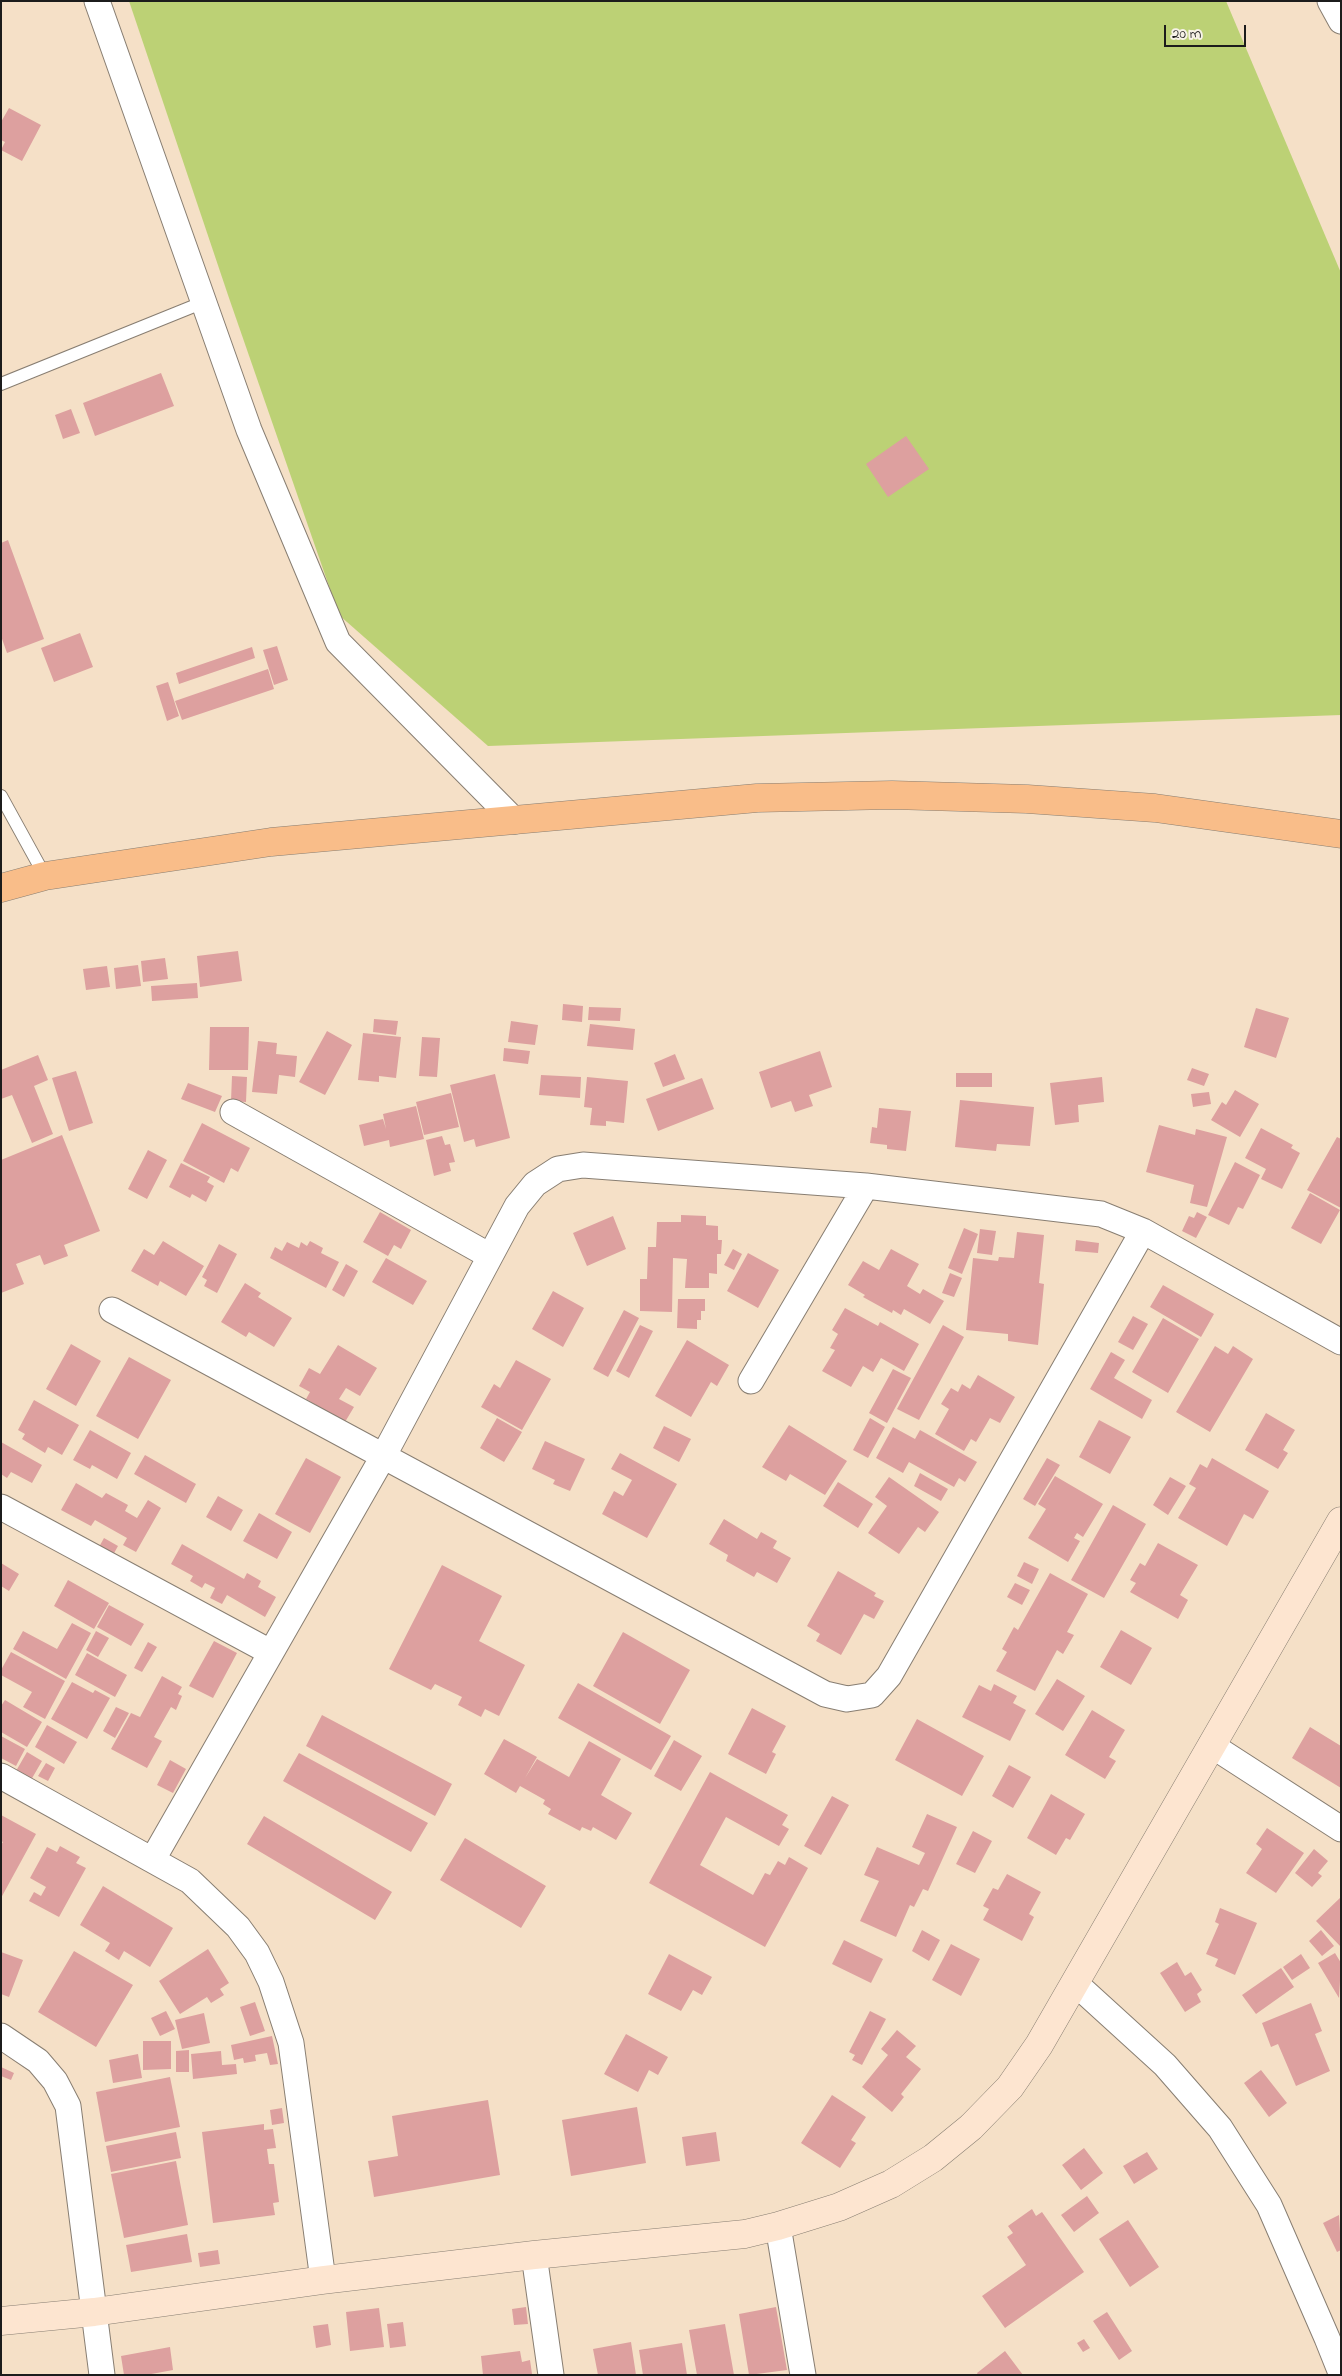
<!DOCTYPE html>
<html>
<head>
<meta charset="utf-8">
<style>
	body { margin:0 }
	#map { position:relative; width:1342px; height:2376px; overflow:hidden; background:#f5e0c7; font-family:"Indie Flower",sans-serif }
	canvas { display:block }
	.frame { position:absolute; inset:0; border:2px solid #1c1c1c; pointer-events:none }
	.scale { position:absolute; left:1164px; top:25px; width:82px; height:22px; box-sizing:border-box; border:2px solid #1c1c1c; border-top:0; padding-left:6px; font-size:15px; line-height:18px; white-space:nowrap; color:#1c1c1c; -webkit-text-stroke:4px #f7f3e8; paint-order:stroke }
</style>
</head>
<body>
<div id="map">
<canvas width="1342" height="2376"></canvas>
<div class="frame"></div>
<div class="scale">20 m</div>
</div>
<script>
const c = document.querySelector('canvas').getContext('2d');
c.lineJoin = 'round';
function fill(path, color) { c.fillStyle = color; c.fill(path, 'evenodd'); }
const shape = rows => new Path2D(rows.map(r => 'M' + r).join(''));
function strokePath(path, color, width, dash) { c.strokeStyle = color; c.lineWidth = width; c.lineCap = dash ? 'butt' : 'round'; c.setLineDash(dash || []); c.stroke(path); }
fill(shape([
	[129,1,1226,1,1341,273,1341,715,488,746,339,615,229,298]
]), '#bcd175');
fill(shape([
	[9,108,41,125,22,161,1,150,5,142,1,140,1,122],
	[161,373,174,406,95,436,83,403],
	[71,409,80,433,63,439,55,415],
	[906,436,929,469,888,497,866,464],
	[8,540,44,639,7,653,1,636,1,543],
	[80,633,93,667,54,682,41,648],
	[277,646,288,680,274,685,263,650],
	[252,647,255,658,179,684,176,673],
	[268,669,274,689,182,720,175,701],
	[168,682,179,716,167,721,156,686],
	[238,951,242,981,200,987,197,956],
	[165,958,168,979,143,982,141,961],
	[138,965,141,986,116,989,114,968],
	[107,966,110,987,86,990,83,969],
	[197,983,198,998,152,1001,151,986],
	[563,1004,583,1006,582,1022,562,1020],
	[589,1007,621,1008,620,1021,588,1020],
	[1256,1008,1289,1018,1276,1058,1244,1047],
	[374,1019,398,1021,396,1035,373,1032],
	[511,1021,538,1025,535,1045,508,1042],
	[590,1024,635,1029,633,1050,587,1046],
	[210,1027,249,1027,248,1070,209,1070],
	[327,1031,352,1045,325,1095,299,1082],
	[363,1033,401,1037,396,1078,379,1076,379,1082,358,1080],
	[422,1037,440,1038,437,1077,419,1076],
	[258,1041,277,1043,276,1054,297,1056,295,1077,279,1075,277,1094,252,1092],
	[504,1048,530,1051,528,1064,503,1061],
	[820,1051,832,1087,809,1095,813,1106,795,1112,791,1101,771,1108,759,1072],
	[675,1054,685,1079,663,1087,654,1063],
	[38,1055,48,1080,34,1086,53,1134,32,1143,12,1095,1,1099,1,1070],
	[1192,1068,1209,1074,1204,1086,1187,1080],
	[76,1071,93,1123,69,1131,52,1078],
	[956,1073,992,1073,992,1087,956,1087],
	[495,1074,510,1138,476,1147,474,1139,464,1142,450,1085],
	[541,1075,581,1077,580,1098,539,1095],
	[232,1076,247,1077,246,1102,231,1101],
	[587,1077,628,1081,624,1123,606,1121,606,1126,590,1125,592,1108,584,1107],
	[1102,1077,1104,1102,1078,1105,1079,1122,1055,1125,1050,1083],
	[702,1078,714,1109,658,1131,646,1099],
	[188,1083,222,1096,215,1112,181,1099],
	[1235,1090,1259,1104,1240,1137,1211,1120,1222,1102,1226,1105],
	[1209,1092,1211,1104,1193,1107,1191,1094],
	[451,1093,459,1127,424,1135,416,1102],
	[960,1100,1034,1107,1030,1146,997,1144,996,1151,955,1147],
	[416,1106,424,1139,390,1147,389,1140,364,1146,359,1125,383,1119,386,1129,383,1114],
	[879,1108,911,1111,906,1151,887,1149,887,1145,870,1143,872,1127,877,1128],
	[202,1123,250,1148,238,1172,231,1168,224,1183,183,1161],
	[1159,1125,1195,1135,1196,1129,1227,1137,1207,1207,1190,1203,1194,1185,1146,1172],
	[1261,1128,1293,1145,1291,1148,1300,1153,1282,1189,1261,1179,1266,1169,1245,1158],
	[62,1135,100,1231,64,1245,68,1256,44,1265,40,1255,16,1264,24,1284,1,1293,1,1160],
	[442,1136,445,1145,450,1144,455,1162,449,1163,451,1171,434,1176,426,1140],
	[1337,1137,1341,1139,1341,1208,1307,1190],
	[148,1150,167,1160,147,1199,128,1189],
	[1235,1162,1260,1175,1243,1209,1238,1207,1229,1225,1208,1215],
	[181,1163,210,1177,207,1182,214,1186,206,1202,192,1194,190,1198,169,1187],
	[1310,1193,1340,1210,1321,1244,1291,1228],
	[380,1212,411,1230,401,1249,394,1245,388,1256,363,1242],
	[1197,1212,1207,1217,1196,1238,1182,1231,1189,1216,1194,1218],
	[681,1215,706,1216,706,1225,718,1226,718,1240,722,1240,721,1254,717,1254,717,1274,709,1273,709,1288,685,1288,687,1259,673,1258,672,1312,640,1311,640,1279,647,1279,648,1247,656,1247,657,1222,681,1222],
	[613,1216,626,1249,587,1266,573,1233],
	[964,1228,978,1234,962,1274,948,1268],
	[980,1229,996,1231,992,1255,977,1253],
	[1017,1232,1044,1235,1039,1283,1044,1284,1038,1345,1008,1341,1008,1334,966,1330,973,1258,998,1261,999,1257,1014,1258],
	[1076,1240,1099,1243,1098,1253,1075,1251],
	[163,1241,204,1266,186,1296,160,1281,158,1286,131,1271,144,1249,154,1255],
	[310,1241,323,1248,321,1253,339,1262,326,1288,270,1258,275,1247,282,1251,287,1242,299,1248,301,1242,307,1246],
	[219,1244,237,1254,217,1293,204,1286,207,1280,202,1277],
	[733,1249,742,1254,734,1270,724,1265],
	[891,1249,919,1264,907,1286,920,1294,923,1289,944,1301,930,1324,904,1309,901,1315,893,1310,892,1313,863,1297,865,1295,848,1285,863,1261,879,1270],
	[748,1253,779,1270,758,1308,727,1291],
	[386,1258,427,1281,413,1305,372,1282],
	[346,1264,358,1271,344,1297,332,1290],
	[950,1273,962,1278,954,1297,942,1293],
	[245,1283,261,1293,258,1297,292,1318,274,1347,249,1332,246,1337,221,1322],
	[1163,1285,1214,1314,1201,1337,1150,1307],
	[553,1291,584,1308,563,1347,532,1329],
	[678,1299,705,1299,705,1311,701,1311,701,1320,697,1320,697,1329,677,1328],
	[845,1308,878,1326,880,1322,919,1344,904,1371,881,1358,873,1372,863,1366,851,1387,822,1371,835,1350,830,1348,838,1334,832,1330],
	[624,1310,639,1318,608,1377,593,1369],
	[1133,1316,1148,1324,1133,1350,1118,1342],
	[1163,1318,1199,1339,1168,1393,1132,1372],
	[640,1325,653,1331,629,1378,616,1371],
	[943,1325,964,1337,919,1420,897,1409],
	[687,1340,729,1365,717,1386,711,1382,691,1417,655,1396],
	[71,1344,101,1361,76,1406,46,1389],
	[338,1345,377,1368,360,1396,346,1388,339,1399,354,1407,345,1422,306,1399,310,1392,299,1386,309,1368,320,1374],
	[1215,1346,1228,1354,1233,1346,1253,1359,1210,1432,1176,1412],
	[1111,1352,1125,1360,1114,1378,1152,1400,1142,1419,1090,1389],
	[129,1357,171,1380,138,1439,96,1416],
	[516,1360,551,1379,522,1430,481,1407,494,1384,500,1388],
	[893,1369,911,1378,887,1423,869,1413],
	[978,1375,1015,1397,1000,1423,990,1418,976,1442,971,1439,964,1451,935,1434,949,1409,941,1404,951,1388,958,1392,962,1384,970,1389],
	[34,1400,79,1425,62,1455,48,1447,45,1453,22,1439,25,1434,18,1430],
	[1266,1413,1295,1430,1283,1450,1288,1453,1278,1469,1245,1450],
	[497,1418,522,1432,504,1462,480,1448],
	[870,1418,885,1427,868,1458,853,1450],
	[1099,1420,1131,1437,1110,1474,1079,1457],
	[789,1425,847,1461,825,1495,790,1474,786,1481,762,1467],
	[664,1426,691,1439,679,1462,653,1448],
	[893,1427,915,1439,920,1430,977,1462,965,1482,959,1478,954,1487,909,1462,903,1473,876,1458],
	[90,1430,131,1453,117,1479,92,1465,90,1469,73,1460],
	[545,1441,585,1459,570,1491,553,1484,555,1480,532,1469],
	[1,1442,42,1465,32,1483,11,1472,7,1478,1,1474],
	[620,1453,677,1484,647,1538,602,1514,614,1491,623,1496,632,1480,611,1469],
	[145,1455,196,1484,186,1503,134,1474],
	[306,1458,341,1477,310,1533,275,1514],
	[1047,1458,1060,1465,1035,1506,1023,1499],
	[1212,1458,1269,1491,1253,1519,1244,1514,1227,1546,1178,1518,1196,1488,1189,1484,1200,1464,1207,1468],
	[920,1473,948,1489,941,1501,914,1486],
	[1055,1476,1103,1504,1083,1537,1077,1533,1074,1538,1080,1541,1068,1562,1028,1538,1046,1509,1038,1504],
	[889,1477,939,1512,925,1532,918,1527,899,1554,868,1533,887,1506,875,1497],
	[1170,1477,1186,1486,1168,1515,1153,1505],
	[838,1482,873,1504,858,1528,823,1506],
	[76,1483,102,1498,106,1493,128,1505,125,1511,137,1518,148,1500,161,1508,136,1552,123,1545,127,1538,95,1520,91,1526,61,1510],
	[218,1496,243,1510,231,1531,206,1517],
	[1113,1505,1146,1524,1104,1598,1071,1580],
	[259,1513,292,1532,277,1559,243,1541],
	[724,1519,757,1539,761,1532,777,1541,773,1548,791,1558,777,1583,757,1572,754,1577,726,1561,728,1555,709,1544],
	[104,1538,118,1546,113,1555,99,1547],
	[1158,1543,1198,1565,1180,1595,1188,1600,1178,1619,1130,1592,1136,1583,1130,1580,1140,1563,1145,1566],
	[182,1544,244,1579,247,1573,261,1581,258,1587,276,1597,265,1617,227,1595,222,1604,210,1598,215,1588,205,1583,202,1588,190,1581,193,1576,171,1564],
	[1024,1562,1039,1569,1032,1584,1017,1576],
	[1,1563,19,1574,9,1591,1,1586],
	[442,1565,502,1596,479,1641,525,1665,499,1716,485,1709,481,1717,458,1705,462,1697,435,1684,431,1690,389,1669],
	[838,1571,876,1593,874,1596,884,1601,874,1619,864,1614,841,1655,816,1641,820,1634,807,1626],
	[1050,1573,1088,1594,1067,1632,1074,1635,1063,1654,1057,1650,1035,1691,996,1671,1007,1652,1002,1649,1014,1627,1018,1630],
	[68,1580,109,1603,94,1629,54,1606],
	[1015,1583,1030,1590,1022,1605,1007,1597],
	[109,1605,144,1624,131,1646,97,1627],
	[72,1623,91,1633,66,1679,13,1649,23,1631,57,1649],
	[1121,1630,1152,1648,1131,1685,1100,1667],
	[96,1631,109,1638,98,1657,86,1650],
	[623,1632,690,1670,660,1724,593,1686],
	[214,1641,237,1653,213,1698,189,1686],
	[148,1642,157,1647,142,1672,134,1668],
	[11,1652,65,1681,45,1719,23,1707,32,1692,1,1675,1,1670],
	[87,1653,127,1675,115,1697,75,1675],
	[162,1676,182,1687,178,1694,182,1696,176,1710,171,1707,154,1737,162,1741,147,1768,111,1749,131,1713,140,1717],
	[1057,1679,1085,1696,1063,1731,1035,1714],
	[72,1682,93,1693,95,1690,110,1698,87,1739,51,1719],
	[578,1683,671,1736,651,1770,558,1718],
	[994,1684,1017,1696,1013,1703,1026,1710,1010,1741,962,1717,979,1685,991,1691],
	[5,1700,42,1722,27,1747,1,1732,1,1706],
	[116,1707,129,1713,115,1738,103,1731],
	[752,1708,786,1726,772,1752,776,1754,766,1774,728,1754],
	[1092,1710,1125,1730,1109,1757,1116,1761,1105,1779,1065,1755],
	[322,1715,452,1784,435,1816,306,1746],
	[917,1719,984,1756,962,1796,895,1760],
	[47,1725,77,1742,64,1764,35,1747],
	[1310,1727,1341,1746,1341,1788,1292,1758],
	[1,1736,25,1749,16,1766,1,1758],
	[504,1739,537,1757,525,1778,537,1759,569,1777,589,1741,621,1759,601,1795,632,1813,616,1840,593,1827,591,1831,582,1827,580,1831,548,1814,551,1809,543,1804,545,1800,520,1786,516,1793,484,1774],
	[674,1740,702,1756,681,1791,654,1776],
	[27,1752,42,1761,31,1780,16,1771],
	[299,1753,428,1823,411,1852,283,1781],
	[170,1760,186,1769,173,1793,157,1785],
	[46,1763,55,1768,48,1781,38,1776],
	[1009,1765,1031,1777,1013,1808,992,1796],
	[710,1772,788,1815,782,1825,789,1829,779,1846,726,1817,700,1865,753,1895,765,1873,770,1875,778,1861,785,1865,789,1857,808,1868,765,1947,649,1883],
	[1051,1794,1085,1814,1070,1840,1066,1838,1056,1855,1027,1838],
	[832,1796,849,1805,821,1855,804,1846],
	[927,1814,957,1827,928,1891,923,1889,914,1907,910,1905,896,1937,860,1921,879,1881,864,1875,877,1847,919,1865,925,1853,912,1847],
	[1,1815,36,1834,1,1898,1,1845,3,1842,1,1841],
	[264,1816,392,1892,375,1920,247,1844],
	[1267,1828,1304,1853,1276,1893,1246,1873,1262,1849,1256,1844],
	[973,1831,992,1841,975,1873,956,1864],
	[465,1838,546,1886,521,1928,440,1880],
	[60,1846,80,1857,76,1863,86,1868,59,1917,29,1901,34,1892,41,1896,46,1887,30,1878,47,1847,57,1852],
	[1314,1849,1328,1861,1318,1873,1322,1876,1312,1887,1295,1873],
	[1007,1874,1041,1892,1029,1914,1034,1917,1022,1941,983,1920,989,1909,983,1906,993,1888,998,1890],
	[103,1886,173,1928,150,1967,124,1951,119,1960,105,1951,110,1943,80,1925],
	[1341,1897,1341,1947,1316,1921],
	[1220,1908,1257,1923,1235,1975,1215,1966,1218,1959,1206,1954,1219,1924,1215,1922],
	[922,1930,940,1940,929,1961,912,1951],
	[1321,1930,1334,1946,1322,1956,1309,1941],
	[844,1940,883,1959,871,1983,832,1964],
	[951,1944,980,1959,961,1996,932,1980],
	[208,1949,229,1983,220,1989,224,1995,211,2003,207,1997,180,2014,159,1981],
	[74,1951,133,1985,96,2047,38,2012],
	[1,1952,23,1960,9,1997,1,1994],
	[1335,1953,1341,1963,1339,1998,1318,1963],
	[669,1954,712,1977,702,1995,693,1990,681,2011,648,1994],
	[1301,1954,1310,1968,1292,1980,1283,1967],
	[1177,1962,1185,1976,1191,1972,1202,1990,1197,1994,1201,2002,1185,2012,1160,1973],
	[1281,1968,1294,1987,1256,2014,1242,1995],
	[255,2002,265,2031,250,2036,240,2007],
	[1311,2003,1322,2031,1315,2034,1330,2071,1296,2086,1278,2044,1271,2047,1262,2023],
	[166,2011,175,2029,160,2036,151,2018],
	[870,2011,886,2019,862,2065,852,2060,855,2055,849,2052],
	[204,2013,210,2043,182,2049,175,2020],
	[897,2030,916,2046,906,2057,921,2069,901,2094,904,2097,892,2112,862,2087,888,2055,881,2049],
	[626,2034,668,2057,658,2075,649,2070,638,2092,604,2074],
	[272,2036,278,2064,270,2065,267,2053,255,2055,256,2061,244,2063,243,2058,234,2060,231,2045],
	[143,2041,171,2041,171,2069,143,2070],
	[189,2050,189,2072,176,2072,176,2051],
	[221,2051,222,2065,236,2064,237,2074,193,2079,191,2054],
	[138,2054,142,2078,113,2083,109,2060],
	[1,2067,14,2073,11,2080,1,2076],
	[1261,2070,1287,2103,1269,2117,1244,2083],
	[170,2077,180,2127,105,2142,96,2092],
	[832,2095,866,2117,851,2140,856,2143,840,2168,801,2143],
	[488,2100,500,2175,374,2197,368,2161,398,2156,392,2116],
	[637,2107,646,2163,571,2176,562,2120],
	[282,2108,284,2123,272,2125,270,2110],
	[264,2124,264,2130,273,2129,276,2148,267,2149,269,2164,274,2164,279,2202,273,2203,275,2215,213,2223,202,2132],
	[176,2132,181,2158,111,2172,106,2146],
	[716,2132,720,2161,686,2166,682,2137],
	[1084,2148,1103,2173,1081,2190,1062,2165],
	[1147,2152,1158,2169,1134,2184,1123,2166],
	[176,2161,188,2225,124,2238,111,2174],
	[1087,2196,1099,2213,1074,2232,1061,2215],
	[1032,2209,1036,2216,1042,2212,1084,2272,1005,2328,982,2296,1026,2265,1007,2237,1013,2233,1008,2226],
	[1339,2215,1341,2250,1337,2252,1323,2223],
	[1128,2220,1159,2267,1130,2287,1099,2239],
	[187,2234,192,2262,131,2272,126,2245],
	[218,2250,220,2264,200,2267,198,2253],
	[526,2307,528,2324,514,2325,512,2309],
	[776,2307,787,2370,749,2375,739,2314],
	[379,2308,384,2347,350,2351,346,2312],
	[1107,2312,1132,2351,1119,2360,1093,2321],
	[403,2322,406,2346,390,2348,387,2324],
	[328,2324,331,2345,316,2348,313,2326],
	[725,2324,734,2375,697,2375,689,2330],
	[1084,2339,1090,2348,1083,2352,1077,2343],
	[631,2342,636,2375,598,2375,593,2349],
	[682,2343,687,2375,643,2375,639,2350],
	[170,2347,173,2370,146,2375,124,2375,121,2356],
	[520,2351,522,2362,530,2360,532,2374,483,2375,481,2356],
	[1005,2351,1023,2375,978,2375,977,2373]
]), '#dda09f');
const lane = shape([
	[1,384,204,302],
	[1,796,45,876]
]);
const street = shape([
	[97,1,249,430,338,642,515,821],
	[1330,1,1341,21],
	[233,1112,490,1256],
	[112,1310,825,1694,847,1699,872,1695,889,1676,1143,1231],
	[751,1381,866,1186],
	[1,1507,270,1652],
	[1211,1745,1341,1829],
	[1,1776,190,1881,238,1927,257,1953,271,1982,291,2043,323,2280],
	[153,1859,384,1455,517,1206,535,1184,558,1169,583,1165,866,1186,1101,1214,1143,1231,1341,1342],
	[1075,1983,1165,2065,1220,2128,1269,2205,1327,2338,1341,2373],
	[1,2036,38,2061,55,2081,68,2106,102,2375],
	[778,2226,803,2375],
	[534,2255,551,2375]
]);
const secondary = shape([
	[1,2321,94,2312,323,2280,534,2255,745,2234,778,2226,839,2207,891,2184,933,2158,971,2127,1010,2087,1039,2045,1341,1521]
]);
const highway = shape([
	[1,888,45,876,271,842,757,798,892,795,1027,799,1155,808,1341,834]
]);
strokePath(lane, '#887e72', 14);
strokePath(street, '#887e72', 27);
strokePath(secondary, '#887e72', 29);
strokePath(highway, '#887e72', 29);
strokePath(lane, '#fff', 12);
strokePath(street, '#fff', 25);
strokePath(secondary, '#fde5d0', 28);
strokePath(highway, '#f9bd89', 28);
</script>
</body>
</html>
